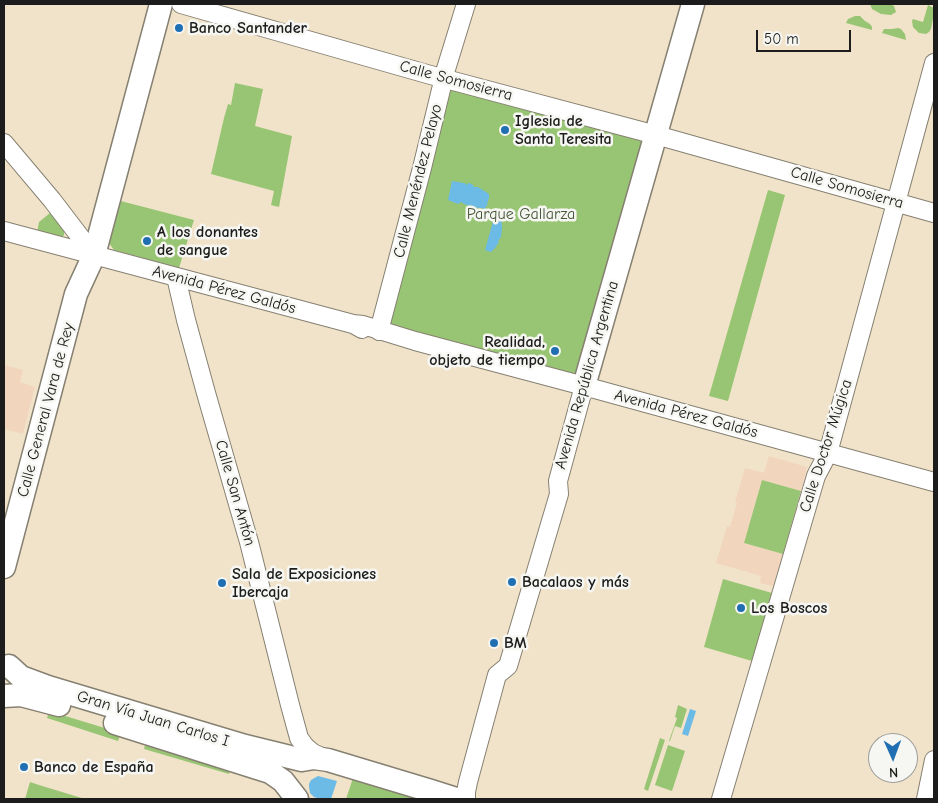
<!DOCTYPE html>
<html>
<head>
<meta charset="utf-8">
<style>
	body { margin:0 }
	#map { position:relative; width:938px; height:803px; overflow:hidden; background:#f1e3c9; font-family:"Comic Neue",sans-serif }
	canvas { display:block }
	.frame { position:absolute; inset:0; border:5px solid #1c1c1c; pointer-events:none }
	.north { position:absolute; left:868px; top:733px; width:50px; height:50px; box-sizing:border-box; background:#f6f6f2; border:1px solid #9f9f9c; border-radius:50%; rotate:178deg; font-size:14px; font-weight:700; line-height:20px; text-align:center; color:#1c1c1c }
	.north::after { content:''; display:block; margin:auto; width:18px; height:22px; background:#1f6fb2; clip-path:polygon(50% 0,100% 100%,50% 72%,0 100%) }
	.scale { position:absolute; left:756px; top:30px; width:95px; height:22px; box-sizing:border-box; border:2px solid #1c1c1c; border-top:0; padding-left:6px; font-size:15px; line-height:18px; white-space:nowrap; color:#1c1c1c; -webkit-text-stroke:4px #f6f6f2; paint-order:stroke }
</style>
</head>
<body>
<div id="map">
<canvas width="938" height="803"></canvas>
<div class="frame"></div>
<div class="north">N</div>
<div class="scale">50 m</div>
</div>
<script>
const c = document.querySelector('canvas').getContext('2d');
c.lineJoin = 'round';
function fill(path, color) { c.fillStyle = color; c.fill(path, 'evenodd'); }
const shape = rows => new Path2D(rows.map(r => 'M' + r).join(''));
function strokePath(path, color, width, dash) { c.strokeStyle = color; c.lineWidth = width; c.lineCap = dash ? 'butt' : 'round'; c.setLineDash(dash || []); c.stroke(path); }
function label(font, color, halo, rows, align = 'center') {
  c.font = font + ' "Comic Neue",sans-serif'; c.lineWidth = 5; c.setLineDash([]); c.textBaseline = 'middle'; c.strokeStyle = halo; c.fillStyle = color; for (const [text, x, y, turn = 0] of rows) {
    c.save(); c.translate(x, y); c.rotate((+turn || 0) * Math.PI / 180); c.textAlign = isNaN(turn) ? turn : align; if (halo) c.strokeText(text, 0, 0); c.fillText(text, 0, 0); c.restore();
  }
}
fill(shape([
	[4,365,23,370,20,382,35,387,23,434,4,429],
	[769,456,807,467,801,491,762,480,744,543,783,554,773,586,760,583,761,576,716,563,727,526,730,527,737,503,735,502,745,468,764,473]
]), '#f1d5bd');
fill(shape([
	[870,4,891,4,894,6,896,12,891,15,881,14,872,9],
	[928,5,934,8,934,13,931,29,929,32,926,34,919,33,913,27,912,21,913,19,923,22],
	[855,16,860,16,865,21,870,24,872,27,872,30,846,23,848,19],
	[898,28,901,29,905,34,906,40,882,33,884,29,892,29],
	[444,78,656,135,584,386,379,331],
	[235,83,263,89,255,126,292,136,279,207,271,205,274,191,211,174,224,118,228,104,231,105],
	[768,190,785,195,728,401,709,396],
	[113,199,194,220,179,268,114,250,104,236],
	[50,213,64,229,64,235,62,237,59,238,37,233,39,222],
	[762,480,801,491,783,554,744,543],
	[723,579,772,593,752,661,704,647],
	[678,705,687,709,681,728,675,726,670,741,669,741,677,718,675,717],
	[49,711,121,733,118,741,47,718],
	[660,738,665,740,648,791,644,789],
	[146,741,231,766,229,774,144,749],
	[668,745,685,751,672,791,655,785],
	[353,778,422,799,346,799],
	[30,782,39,785,85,799,25,799]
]), '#98c573');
fill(shape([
	[452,181,464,183,467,185,468,183,472,184,474,187,478,187,489,194,489,198,487,204,488,205,486,206,485,210,483,209,483,208,480,208,473,207,471,205,470,206,464,204,461,202,458,204,448,200],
	[496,211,500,212,500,215,501,215,502,223,501,223,502,225,502,228,501,237,498,241,499,242,495,248,491,252,485,250],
	[690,709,696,711,688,736,682,734],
	[318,776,337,781,331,799,321,799,314,797,310,793,309,787,309,784,311,780]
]), '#6cbae6');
const minor = shape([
	[181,4,427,74,656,135,934,213],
	[4,143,52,200,94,255],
	[4,231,353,324,362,329],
	[176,277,186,320,206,393,249,542,290,705,299,738,304,745,308,749,313,753,326,759],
	[353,324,363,325,415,341,584,386,934,482],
	[379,331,422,168,446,69,466,4],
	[466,799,466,792,468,782,497,675,508,666,559,494,558,481,584,386],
	[721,799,816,476,828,453,934,63],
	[926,799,934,760]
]);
const major = shape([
	[584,386,693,4],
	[4,567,76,294,94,255,161,4],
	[9,666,21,677,48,687,245,746,302,760,314,758,328,760,431,791,456,799],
	[4,696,21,695,59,705],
	[115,723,270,772,283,781,297,799]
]);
strokePath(minor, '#868072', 20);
strokePath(major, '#868072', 25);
strokePath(minor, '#fff', 18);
strokePath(major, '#fff', 22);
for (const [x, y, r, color] of [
	[179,28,5,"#1f6fb2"],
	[505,130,5,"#1f6fb2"],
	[147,241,5,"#1f6fb2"],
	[555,351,5,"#1f6fb2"],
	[512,582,5,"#1f6fb2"],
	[222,583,5,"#1f6fb2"],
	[741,608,5,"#1f6fb2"],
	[494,643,5,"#1f6fb2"],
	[24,767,5,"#1f6fb2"]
]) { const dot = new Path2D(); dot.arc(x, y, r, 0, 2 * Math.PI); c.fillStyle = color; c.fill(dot); strokePath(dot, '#f6f6f2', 2); }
label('bold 16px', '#1c1c1c', '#f6f6f2', [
	["Banco Santander",189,28],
	["Iglesia de",515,121],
	["Santa Teresita",515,139],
	["A los donantes",157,232],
	["de sangue",157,250],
	["Realidad,",545,342,"right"],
	["objeto de tiempo",545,360,"right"],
	["Sala de Exposiciones",232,574],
	["Ibercaja",232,592],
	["Bacalaos y más",522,582],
	["Los Boscos",751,608],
	["BM",504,643],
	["Banco de España",34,767]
], 'left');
label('16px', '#1c1c1c', '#f6f6f2', [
	["Calle Somosierra",456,81,15],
	["Calle Menéndez Pelayo",418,181,-76],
	["Calle Somosierra",847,188,16],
	["Avenida Pérez Galdós",224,290,15],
	["Avenida República Argentina",587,375,-74],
	["Calle General Vara de Rey",46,410,-75],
	["Avenida Pérez Galdós",686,414,15],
	["Calle Doctor Múgica",826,446,-72],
	["Calle San Antón",235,493,74],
	["Gran Vía Juan Carlos I",153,719,17]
]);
label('16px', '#47573a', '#f6f6f2', [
	["Parque Gallarza",521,214]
]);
</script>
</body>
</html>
